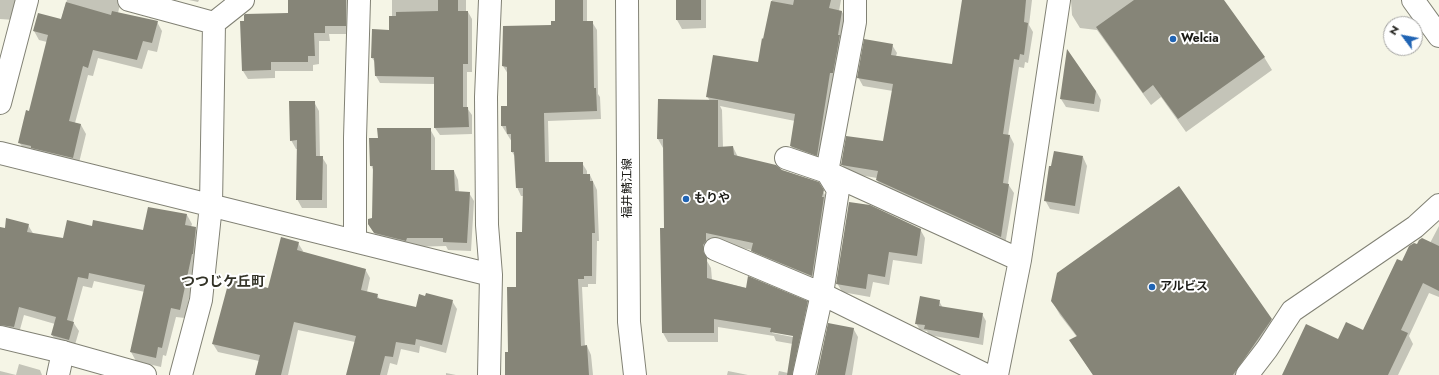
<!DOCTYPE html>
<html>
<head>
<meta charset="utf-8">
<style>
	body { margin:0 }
	#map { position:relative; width:1439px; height:375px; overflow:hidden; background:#f5f5e6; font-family:Jost,sans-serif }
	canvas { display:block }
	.north { position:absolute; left:1383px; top:16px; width:40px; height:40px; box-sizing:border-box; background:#fff; border:1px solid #a4a4a2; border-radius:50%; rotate:302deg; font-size:11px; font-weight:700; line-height:16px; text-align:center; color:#1b1b16 }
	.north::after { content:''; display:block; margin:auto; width:14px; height:18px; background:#2064b4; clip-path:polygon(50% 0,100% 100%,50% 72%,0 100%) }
</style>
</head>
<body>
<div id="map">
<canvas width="1439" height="375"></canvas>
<div class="north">N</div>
</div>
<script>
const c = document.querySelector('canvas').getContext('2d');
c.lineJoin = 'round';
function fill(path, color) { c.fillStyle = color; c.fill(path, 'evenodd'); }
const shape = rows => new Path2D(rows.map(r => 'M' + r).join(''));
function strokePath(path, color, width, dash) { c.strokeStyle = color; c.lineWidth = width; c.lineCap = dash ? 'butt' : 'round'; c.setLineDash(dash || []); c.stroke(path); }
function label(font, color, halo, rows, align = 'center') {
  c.font = font + ' Jost,"Noto Sans JP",sans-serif'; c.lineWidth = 4; c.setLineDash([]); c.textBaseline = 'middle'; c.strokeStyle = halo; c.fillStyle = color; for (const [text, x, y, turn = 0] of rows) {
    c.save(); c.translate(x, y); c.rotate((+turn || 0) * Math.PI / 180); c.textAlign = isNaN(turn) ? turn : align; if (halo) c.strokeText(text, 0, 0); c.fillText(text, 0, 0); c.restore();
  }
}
fill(shape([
	[0,0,20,0,15,20,0,19],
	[67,0,121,0,118,13,157,22,162,31,157,52,148,50,142,69,98,58,93,76,88,75,75,123,81,125,86,134,78,167,25,151,19,142,30,112,47,42,39,40,34,31,61,20],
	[189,0,199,0,198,2],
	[289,0,351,0,350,34,329,34,330,41,319,41,319,64,313,65,313,71,275,71,275,78,248,79,243,71,292,21],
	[392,0,466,0,466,12,468,12,472,19,472,72,467,72,467,108,472,115,472,134,440,135,435,128,435,84,380,83,376,76,375,62,372,58,390,31,392,17],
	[556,0,587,0,587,22,592,22,597,30,598,94,600,97,601,119,548,121,549,163,582,163,587,171,587,175,590,175,597,190,599,241,597,241,596,284,588,284,588,287,582,287,585,347,587,346,591,355,593,375,506,375,523,233,524,196,521,196,517,187,516,158,512,152,512,142,502,126,508,107,508,74,503,66,556,22],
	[677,0,706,0,706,28,682,29,677,20],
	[772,0,841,0,839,11,842,12,847,20,822,163,795,154,791,146,795,121,720,106,722,110,723,148,733,147,738,157,818,183,828,200,817,285,758,260,752,250,710,242,707,261,711,268,712,280,807,302,812,311,798,375,778,375,779,371,788,373,793,344,776,341,774,336,718,327,718,342,668,342,663,333,665,229,663,148,658,139,659,100,710,101,707,96,759,63],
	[772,331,798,336,798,338,772,333],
	[963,0,1032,0,1029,25,1033,32,1028,63,1025,62,1024,68,1019,67,1008,136,1010,136,1014,144,1008,184,1014,193,1005,245,882,189,877,180,877,178,847,173,842,164,884,143,893,91,863,86,858,77,892,45,897,53,896,56,953,65],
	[1071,0,1223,0,1264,57,1272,70,1186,132,1161,97,1151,105,1097,30,1080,28,1072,15],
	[1096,91,1101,100,1099,112,1066,107,1061,99],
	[314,102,319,111,320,157,322,157,327,165,327,208,302,208,297,199,298,149,296,149,291,140],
	[430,129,435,138,435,171,454,171,458,180,459,192,469,193,474,201,471,251,448,250,446,246,411,247,380,241,368,224,373,219,374,172,371,165,379,139],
	[1083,157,1087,166,1079,214,1050,209,1045,200],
	[187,215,192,224,191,227,195,228,201,237,196,263,185,318,176,317,166,356,163,355,161,367,136,361,131,352,145,292,94,281,92,288,83,286,73,322,79,331,74,348,58,344,52,335,55,324,24,315,19,333,0,328,0,228,5,229,28,225,34,235,64,239,93,227,144,231],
	[1439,226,1439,297,1429,293,1409,336,1413,344,1398,375,1284,375,1338,341,1364,331,1402,263,1417,245,1430,243],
	[920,229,925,238,922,264,893,260,889,285,873,282,870,297,842,292,837,283],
	[298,243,303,251,302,253,365,269,370,278,367,292,377,295,380,300,416,308,452,301,457,309,446,353,420,346,419,353,401,349,397,365,390,363,387,375,347,375,355,342,298,330,288,375,256,375,259,361,218,352,213,344,269,289],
	[939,301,943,308,982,314,986,321,983,345,929,335,927,331,920,330,916,323],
	[1052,301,1271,320,1279,333,1250,375,1093,375,1071,341,1077,337,1060,315],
	[853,328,858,337,852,375,818,375],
	[19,364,40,370,42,375,0,375,0,371,16,375],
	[728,371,748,375,727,375],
	[446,373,456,375,446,375]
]), '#0003');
fill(shape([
	[288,0,346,0,346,26,325,26,325,33,314,33,315,56,308,56,308,62,271,62,271,70,242,71,240,21,244,21,244,15,245,14,288,13],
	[438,0,458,0,458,11,468,11,468,64,463,64,463,107,468,107,469,127,434,128,434,77,375,76,374,58,371,58,372,29,389,30,389,16,396,16,396,12,438,11],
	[555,0,583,0,583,21,593,21,594,88,596,88,597,111,544,113,545,162,583,162,583,174,590,174,590,181,593,181,595,233,592,233,592,276,584,276,584,279,578,279,581,346,587,345,589,375,505,375,505,352,508,352,507,287,516,287,516,232,522,232,523,188,516,188,514,152,511,152,511,134,507,134,506,126,501,126,501,106,507,106,507,67,502,66,503,26,551,25,551,21,555,21],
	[676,0,701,0,701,20,676,20],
	[794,0,831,0,829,8,842,11,838,35,840,35,833,73,830,73,817,156,790,146,795,114,706,97,713,55,758,62,762,38,763,39,771,1,793,5],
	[962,0,1026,0,1024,22,1028,23,1024,55,1020,54,1019,60,1014,59,1003,134,1010,135,1003,183,1009,184,1001,237,876,180,878,171,841,165,846,136,883,141,893,84,857,78,864,39,893,44,891,55,952,64],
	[1134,0,1224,0,1265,57,1178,119,1153,85,1143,93,1096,27],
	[66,2,111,15,112,11,158,21,152,43,143,41,137,60,93,50,88,68,83,66,69,121,81,124,73,158,31,148,31,146,18,143,26,110,29,111,48,35,33,31,38,13,61,19],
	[1067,49,1096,91,1094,104,1060,99],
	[658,99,718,100,718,147,733,146,734,155,776,165,782,170,819,182,824,190,822,197,824,197,812,276,751,251,753,243,706,233,706,241,703,245,703,251,707,258,707,278,746,288,748,276,808,301,792,375,787,375,793,336,770,332,771,328,714,319,714,333,662,333,660,228,664,228,663,139,657,139],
	[289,101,315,101,316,156,323,156,322,200,296,200,297,140,290,141],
	[377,128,431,128,431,170,454,170,455,191,470,192,467,243,443,242,443,238,407,238,406,241,374,233,368,224,368,219,372,218,373,166,370,166,369,138,378,138],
	[1054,151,1083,156,1075,206,1044,201,1049,166,1051,166],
	[1179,186,1272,319,1233,375,1093,375,1069,340,1077,336,1051,301,1057,273],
	[849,202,870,205,921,229,917,256,889,252,885,277,868,274,866,289,836,284],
	[148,207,187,214,185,225,196,227,193,254,192,254,180,310,171,308,162,348,158,347,156,358,130,352,145,285,89,273,88,279,78,277,67,320,74,322,69,340,51,335,56,317,19,307,14,327,0,325,0,227,5,228,6,218,29,224,27,232,63,238,67,220,92,226,93,220,143,230],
	[281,237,299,242,297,250,366,269,361,290,378,294,377,298,416,307,419,294,425,296,426,293,453,300,442,345,416,339,415,345,396,342,393,357,385,356,380,375,346,375,356,336,294,322,281,375,255,375,260,355,212,344,230,277,268,288],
	[1422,238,1439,246,1439,291,1423,283,1401,330,1408,333,1388,375,1282,375,1306,324,1338,339,1346,322,1363,330,1397,259,1402,261,1409,246,1414,243,1417,244,1419,240],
	[920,296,940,300,939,306,983,313,979,338,924,329,925,325,915,324],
	[828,323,854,328,845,375,817,375]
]), '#868578');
const street = shape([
	[129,0,214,23],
	[214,23,243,0],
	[0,103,27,0],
	[0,153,491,275],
	[786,158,827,172,1020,260],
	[355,241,355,138,359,0],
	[715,249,822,294,986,375],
	[58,375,63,352],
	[181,375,201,300,211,205,214,23],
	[489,375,491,275,487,225,486,97,490,0],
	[804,375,822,294,838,190,827,172,855,22,855,0],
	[997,375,1020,260,1059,0],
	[1247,375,1267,349,1292,311,1415,227,1439,205]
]);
const secondary = shape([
	[627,0,629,322,635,375],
	[1413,0,1439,36],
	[0,337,63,352,145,375]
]);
strokePath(street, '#818174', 24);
strokePath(secondary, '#818174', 24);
strokePath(street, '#fff', 22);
strokePath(secondary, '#fff', 22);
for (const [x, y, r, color] of [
	[1173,39,4,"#2064b4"],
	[686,199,4,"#2064b4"],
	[1152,287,4,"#2064b4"]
]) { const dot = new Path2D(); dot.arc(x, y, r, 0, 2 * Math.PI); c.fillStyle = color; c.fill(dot); strokePath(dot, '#fff', 1.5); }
label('bold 12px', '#1b1b16', '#fff', [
	["Welcia",1181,39],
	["もりや",694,199],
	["アルビス",1160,287]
], 'left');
label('12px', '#1b1b16', '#fff', [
	["福井鯖江線",628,188,-90]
]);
label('bold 14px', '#323226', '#fff', [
	["つつじケ丘町",223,283]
]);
</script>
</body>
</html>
